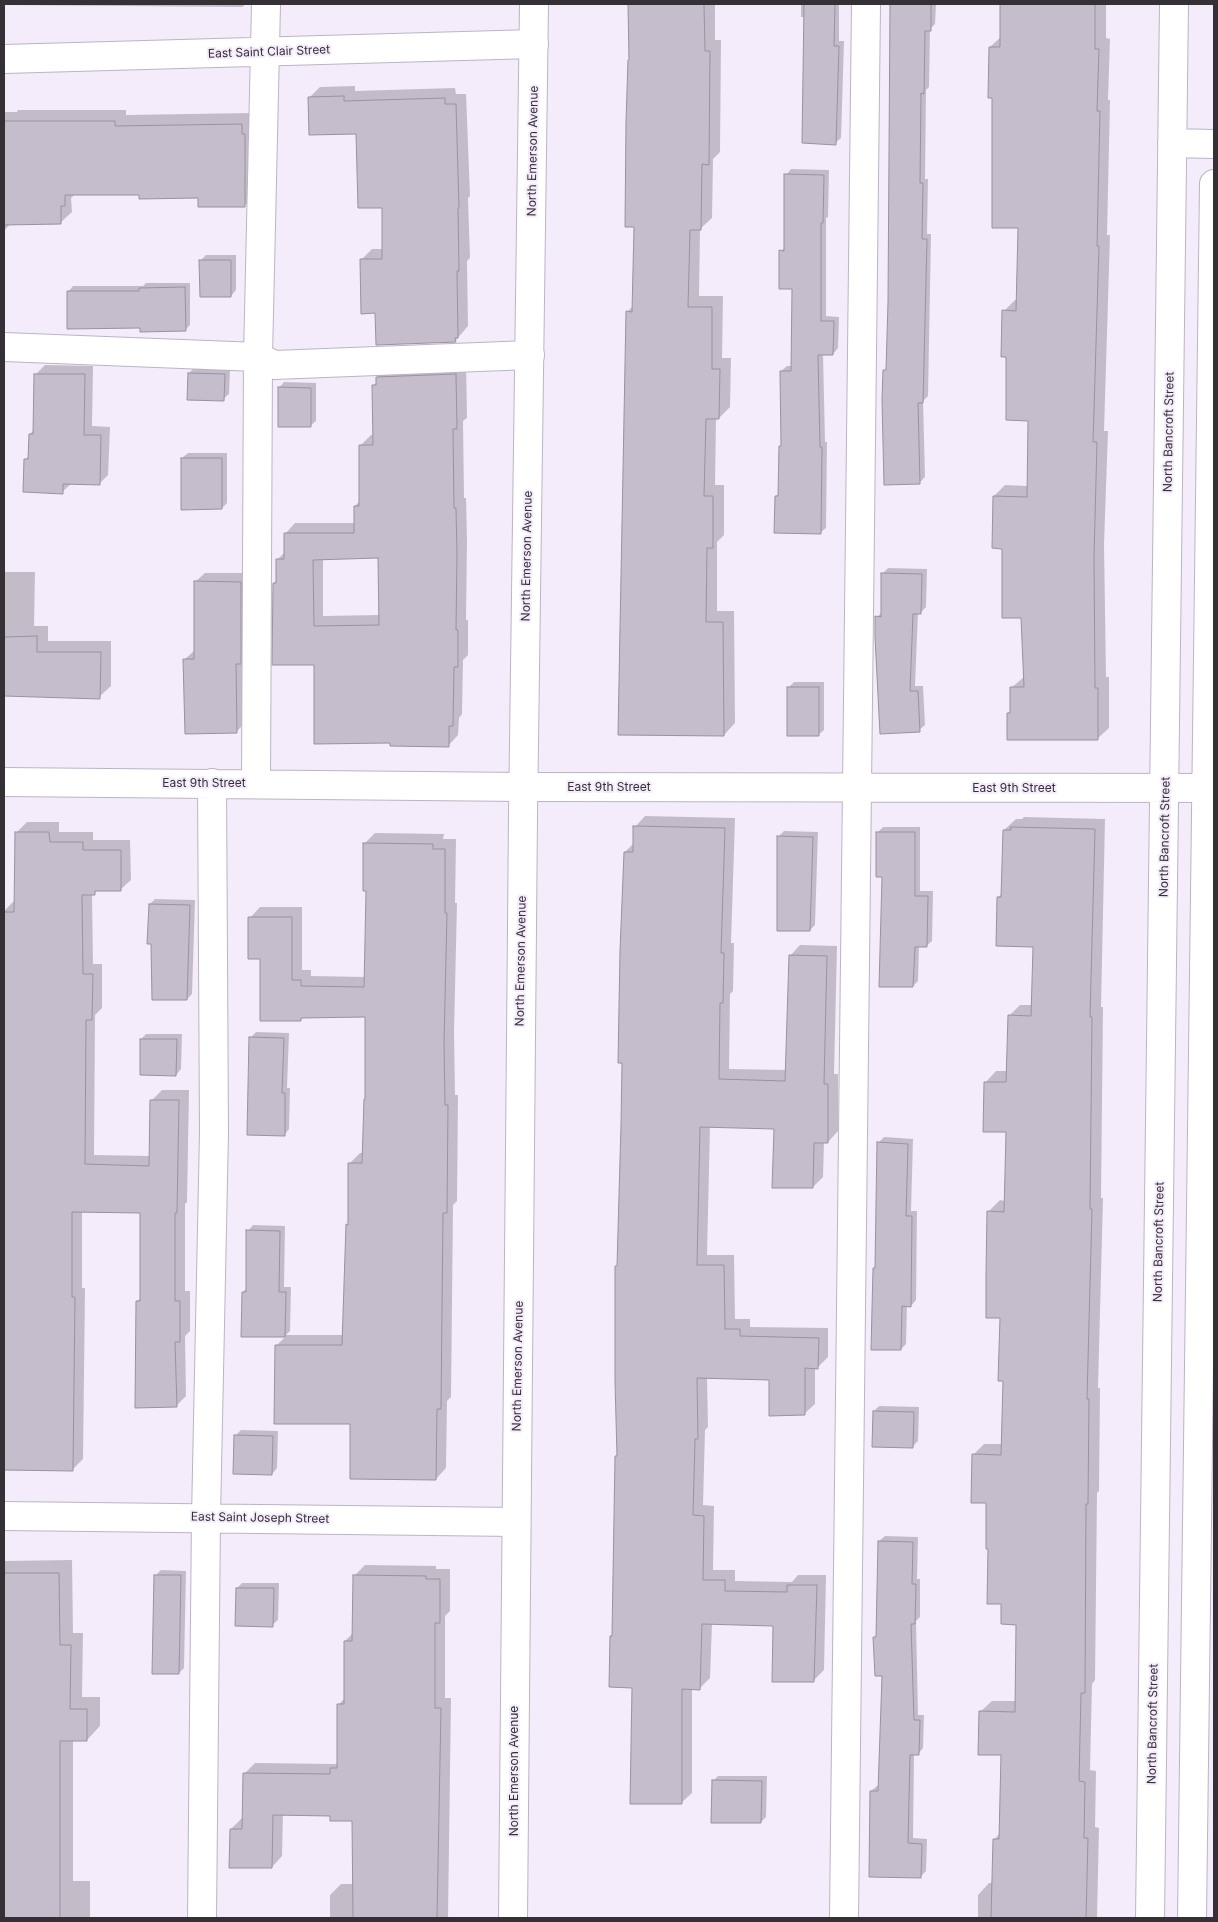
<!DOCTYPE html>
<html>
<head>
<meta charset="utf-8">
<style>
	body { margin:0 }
	#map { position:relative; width:1218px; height:1922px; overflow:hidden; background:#f4ebfb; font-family:Inter,sans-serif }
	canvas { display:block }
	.frame { position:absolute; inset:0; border:5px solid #343036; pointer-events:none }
</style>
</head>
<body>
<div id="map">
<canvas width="1218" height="1922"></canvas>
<div class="frame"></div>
</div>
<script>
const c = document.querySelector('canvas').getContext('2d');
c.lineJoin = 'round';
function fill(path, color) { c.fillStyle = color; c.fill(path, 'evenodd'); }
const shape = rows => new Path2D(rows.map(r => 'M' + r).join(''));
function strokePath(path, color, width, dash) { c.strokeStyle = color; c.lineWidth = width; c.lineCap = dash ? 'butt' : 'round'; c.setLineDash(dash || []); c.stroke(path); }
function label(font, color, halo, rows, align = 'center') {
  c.font = font + ' Inter,sans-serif'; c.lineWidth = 4; c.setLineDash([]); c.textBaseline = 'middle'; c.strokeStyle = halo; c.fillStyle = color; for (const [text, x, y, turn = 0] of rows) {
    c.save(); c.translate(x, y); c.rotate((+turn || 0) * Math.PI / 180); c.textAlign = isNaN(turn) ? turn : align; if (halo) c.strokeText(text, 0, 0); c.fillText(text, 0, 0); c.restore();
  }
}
fill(shape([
	[4,4,246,4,242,7,4,5],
	[629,4,715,4,715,40,721,40,720,152,713,159,712,218,700,229,699,296,723,296,722,358,731,358,730,407,719,418,716,418,715,485,724,485,724,535,717,542,717,611,734,611,735,723,724,735,627,312,634,305,635,226],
	[801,4,839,4,839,41,844,41,841,138,835,143,805,17,801,17],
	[891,4,936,4,935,24,930,29,929,87,926,90,925,179,928,179,927,234,931,234,928,396,923,401,925,477,920,482,884,371,888,367,889,302],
	[1001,4,1106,4,1106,38,1110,39,1108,100,1110,100,1107,235,1110,235,1104,431,1108,431,1104,544,1106,677,1109,677,1109,728,1097,739,1008,713,1011,710,1011,688,1025,676,1023,616,1003,547,994,496,1005,485,1028,486,1030,420,1007,356,1004,311,1015,300,1017,300,1020,227,993,97,990,47,1002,36],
	[355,86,355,91,455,88,456,94,466,94,470,196,468,198,470,258,467,261,468,326,455,341,376,312,361,260,372,249,383,249,383,207,358,133,309,98,320,87],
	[18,110,126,110,126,115,253,113,256,195,244,206,199,197,141,194,75,194,71,198,72,212,60,223,11,223,4,231,4,112,17,112],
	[791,169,829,170,828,217,826,218,826,316,839,317,838,348,833,354,823,354,825,442,827,442,826,528,820,533,776,496,779,493,780,447,782,444,781,371,787,366,792,366,794,288,781,251,785,247,786,175],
	[206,255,236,255,236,290,231,296,201,260],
	[146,283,190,283,190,325,185,330,141,327,68,292,73,286,143,286],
	[466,364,467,418,463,421,464,498,466,498,467,541,466,620,468,620,468,655,463,660,462,714,459,718,458,735,448,746,391,741,315,663,274,583,277,580,277,560,285,552,285,534,295,523,355,523,355,506,360,501,361,445,371,435,374,435,373,386,377,382,377,377,388,367],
	[379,556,380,615,323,616,323,558],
	[45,365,93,366,92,426,110,427,108,475,99,484,72,483,62,492,25,460,29,456,30,434,35,429,36,374],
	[194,368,230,369,229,394,223,399,189,373],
	[284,382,316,383,316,421,310,426,279,388],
	[188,453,227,453,227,503,222,508,182,458],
	[888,568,927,569,926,607,920,613,918,612,915,686,923,686,925,725,919,730,877,617,882,612,883,573],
	[4,572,35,572,34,626,48,626,48,641,111,641,111,686,99,697,4,695],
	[205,573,250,573,246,722,237,731,185,659,195,650,195,582],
	[794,682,824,682,824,730,818,735,788,688],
	[645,816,735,818,731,943,734,943,733,991,730,994,729,1069,787,1070,790,956,800,945,837,946,834,1074,838,1074,838,1131,828,1142,824,1142,823,1177,813,1187,775,1128,710,1126,707,1255,734,1255,735,1319,750,1319,750,1327,828,1328,828,1357,817,1368,815,1367,815,1404,804,1414,771,1379,707,1377,708,1427,705,1430,703,1505,714,1506,713,1570,735,1570,735,1581,792,1582,798,1575,826,1575,824,1670,814,1680,774,1624,712,1623,710,1678,700,1688,692,1688,692,1793,681,1803,611,1636,614,1633,616,1456,618,1454,618,1265,622,1125,625,852,634,843,635,827],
	[1024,817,1105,819,1101,1007,1103,1007,1101,1198,1103,1198,1098,1388,1100,1388,1099,1491,1097,1493,1095,1680,1092,1684,1090,1770,1096,1771,1095,1827,1099,1828,1097,1918,978,1918,978,1895,989,1883,993,1883,994,1840,1000,1833,1002,1754,980,1712,992,1701,1016,1701,1018,1624,1003,1603,990,1548,987,1502,973,1455,984,1444,1002,1444,1004,1380,1002,1316,988,1212,1000,1200,1005,1201,1007,1131,985,1083,996,1071,1008,1071,1009,1016,1020,1005,1033,1005,1034,945,998,897,1003,893,1004,830,1016,819,1022,819],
	[27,822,59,822,59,832,93,832,93,840,130,840,131,880,120,890,98,890,92,894,93,964,102,964,102,1008,95,1015,94,1155,151,1156,152,1100,162,1090,189,1090,187,1202,185,1204,185,1291,190,1291,190,1331,185,1336,186,1396,176,1406,137,1301,141,1298,141,1211,82,1210,82,1288,85,1288,83,1459,72,1470,4,1468,4,1034,5,1033,4,911,13,902,16,902,16,833],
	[883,827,920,827,920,891,933,891,932,941,926,946,919,946,918,981,913,986,883,876,877,833],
	[784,831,818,832,815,925,810,930,779,836],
	[375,833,444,834,443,839,456,839,455,903,457,903,454,1032,455,1095,458,1095,457,1201,453,1205,451,1397,447,1401,446,1468,436,1479,352,1422,276,1346,286,1336,243,1335,243,1292,247,1288,248,1231,253,1225,285,1226,284,1287,291,1287,290,1331,286,1335,344,1335,347,1225,349,1223,349,1164,360,1153,363,1153,367,1098,366,1016,304,1017,300,1020,261,958,250,918,260,907,302,907,302,970,311,970,311,976,366,977,367,890,364,844],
	[155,899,195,900,192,994,187,999,150,904],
	[256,1032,289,1033,287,1088,290,1088,289,1129,284,1135,250,1038],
	[146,1034,182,1034,181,1069,176,1075,141,1039],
	[884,1137,913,1139,911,1211,917,1211,916,1300,911,1306,907,1305,906,1344,901,1349,874,1268,876,1266,878,1143],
	[879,1406,919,1407,918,1441,913,1446,874,1411],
	[241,1430,278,1431,277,1468,272,1474,236,1435],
	[885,1536,918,1537,917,1579,920,1579,920,1617,916,1621,918,1715,924,1715,923,1748,918,1754,914,1753,913,1838,927,1839,926,1871,920,1877,871,1791,877,1786,880,1786,883,1675,875,1638,878,1635,879,1541],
	[72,1560,73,1633,83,1633,82,1697,100,1697,100,1726,87,1740,73,1740,73,1881,90,1881,90,1918,4,1918,4,1561],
	[365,1565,436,1566,436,1569,450,1569,450,1611,445,1616,445,1698,451,1698,448,1918,330,1918,330,1895,341,1884,354,1884,353,1820,331,1815,283,1814,282,1856,272,1867,231,1829,242,1818,244,1818,245,1773,255,1763,336,1764,338,1762,339,1704,345,1698,345,1641,353,1633,354,1576],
	[161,1570,186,1571,184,1668,179,1673,155,1576],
	[242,1583,279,1583,278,1620,272,1625,237,1588],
	[718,1776,767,1776,766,1817,761,1822,713,1781]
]), '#0003');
const building = shape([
	[628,4,704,4,705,51,710,51,709,165,702,164,701,230,690,230,688,307,712,307,712,369,720,369,719,419,706,419,704,496,713,496,713,548,707,548,706,622,723,622,724,736,618,735,626,311,632,312,634,227,625,227,626,122,628,60,629,60,628,4],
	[804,4,835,4,834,46,839,46,836,145,802,143,804,4],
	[890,4,931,4,931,31,925,31,924,94,921,93,920,183,923,183,922,239,927,239,923,403,918,403,920,484,884,485,882,400,883,370,886,370,888,302,890,4],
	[1000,4,1095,4,1095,49,1099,49,1097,111,1100,111,1097,246,1099,246,1093,442,1097,442,1094,556,1095,688,1098,688,1098,740,1007,740,1007,713,1010,713,1010,687,1024,687,1021,618,1002,618,1002,549,992,548,993,496,1027,497,1028,421,1006,420,1006,357,1001,357,1002,310,1016,311,1018,228,992,228,992,98,988,98,989,47,1000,47,1000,4],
	[344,96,344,101,445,98,445,104,456,104,459,208,458,208,459,271,457,271,458,338,455,338,456,342,376,345,375,313,361,314,360,259,382,259,382,208,358,208,356,134,309,135,308,97,344,96],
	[4,121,115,121,115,126,242,124,242,134,245,134,245,207,198,207,198,198,139,199,139,195,65,195,65,206,61,206,61,224,4,225,4,121],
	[784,174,824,175,823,223,821,223,821,321,834,321,833,355,818,355,820,447,822,447,821,534,774,533,775,496,778,496,779,446,781,446,780,371,791,371,792,289,779,289,779,250,784,251,784,174],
	[199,260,231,260,231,297,200,297,199,260],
	[185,287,186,331,140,332,140,328,67,329,67,291,139,291,139,288,185,287],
	[188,373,225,374,224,401,187,400,188,373],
	[34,374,85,374,84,435,101,435,100,485,63,484,63,494,23,492,24,459,28,459,29,434,33,434,34,374],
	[456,374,457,429,453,429,454,508,456,508,457,552,456,630,458,630,458,667,454,667,453,726,449,726,449,747,390,746,390,743,314,744,314,665,272,665,273,583,276,583,276,559,284,559,284,533,354,533,354,506,359,506,359,445,373,445,372,385,376,385,376,377,456,374],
	[378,558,379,625,314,626,313,560,378,558],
	[278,387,311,388,311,427,278,427,278,387],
	[181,458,222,458,222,509,181,510,181,458],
	[881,573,922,574,921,614,913,614,910,691,918,691,920,732,880,734,875,637,875,616,881,617,881,573],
	[194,581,241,582,241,664,236,664,237,733,185,734,183,659,194,659,194,581],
	[37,636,37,652,101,652,100,699,4,696,4,637,37,636],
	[787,687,819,687,819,736,787,736,787,687],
	[633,826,725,828,721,953,724,953,723,1003,720,1003,719,1079,785,1081,789,955,827,956,824,1084,828,1084,828,1143,814,1143,813,1188,772,1188,774,1129,700,1127,697,1265,724,1265,725,1329,740,1329,740,1336,819,1338,818,1369,805,1368,805,1415,769,1416,769,1380,697,1378,698,1439,695,1439,693,1515,704,1516,703,1580,725,1580,725,1591,787,1592,787,1585,817,1585,814,1682,772,1682,773,1626,702,1624,700,1690,682,1689,682,1804,630,1804,632,1688,609,1687,610,1636,612,1636,615,1456,617,1456,615,1382,615,1266,617,1266,621,1125,622,1063,618,1063,620,951,624,852,633,852,633,826],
	[1011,827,1095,829,1090,1017,1092,1017,1090,1209,1092,1209,1087,1399,1089,1399,1088,1504,1086,1504,1085,1693,1081,1693,1079,1781,1085,1782,1084,1838,1088,1838,1086,1918,991,1918,993,1839,999,1839,1001,1755,978,1755,979,1711,1015,1712,1016,1625,1001,1624,1001,1604,987,1604,988,1549,986,1549,986,1503,971,1503,972,1454,1001,1455,1003,1381,998,1381,1000,1318,986,1318,986,1274,987,1211,1004,1212,1006,1132,983,1132,984,1082,1006,1082,1008,1015,1031,1016,1033,947,996,946,997,897,1001,897,1003,830,1011,830,1011,827],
	[15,832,49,832,50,842,83,842,83,850,121,850,121,891,95,891,95,895,82,895,83,974,93,974,92,1020,86,1020,85,1164,149,1166,150,1100,179,1100,177,1213,175,1213,175,1301,180,1301,180,1342,175,1342,177,1407,135,1408,136,1301,140,1301,140,1213,72,1212,72,1297,75,1297,73,1471,4,1470,4,912,14,912,15,832],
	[876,832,915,832,915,896,928,896,927,947,915,947,913,987,879,987,882,877,876,877,876,832],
	[777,836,813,837,810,931,777,931,777,836],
	[363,843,433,844,433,849,445,849,445,913,447,913,444,1043,445,1105,448,1105,447,1213,443,1213,441,1409,437,1409,436,1480,350,1479,350,1424,274,1424,275,1345,342,1345,346,1224,348,1225,348,1163,362,1163,364,1099,365,1099,365,1017,301,1018,301,1021,260,1021,260,959,248,959,248,917,292,917,292,980,301,980,301,986,364,987,366,891,363,891,363,843],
	[149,904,190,905,187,1000,152,1000,151,944,147,944,149,904],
	[249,1037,284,1038,282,1093,285,1093,285,1136,247,1135,249,1037],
	[140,1039,177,1039,176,1076,140,1075,140,1039],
	[877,1142,908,1144,906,1216,912,1216,911,1307,902,1306,901,1350,871,1350,873,1268,875,1268,877,1142],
	[246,1230,280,1231,279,1292,286,1292,285,1337,241,1337,242,1292,246,1292,246,1230],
	[873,1411,914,1412,913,1448,872,1447,873,1411],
	[234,1435,273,1436,272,1475,233,1474,234,1435],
	[878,1541,913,1542,912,1584,916,1584,915,1624,911,1624,914,1720,920,1720,919,1755,910,1755,908,1843,922,1844,921,1878,869,1877,870,1791,878,1791,882,1676,875,1676,873,1637,876,1637,878,1541],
	[4,1573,59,1573,60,1645,71,1645,70,1709,87,1709,87,1741,60,1741,60,1918,4,1918,4,1573],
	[154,1575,181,1575,179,1674,152,1674,154,1575],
	[353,1575,426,1576,426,1579,440,1579,440,1623,435,1623,435,1708,441,1708,437,1918,353,1918,352,1821,330,1821,330,1816,273,1815,272,1868,229,1868,230,1829,242,1829,243,1773,330,1774,330,1768,337,1768,337,1704,344,1704,344,1641,352,1641,353,1575],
	[236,1588,274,1588,273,1627,235,1626,236,1588],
	[712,1780,762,1781,761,1823,711,1823,712,1780]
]);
fill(building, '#c6bdcc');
strokePath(building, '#99919f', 1);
const minor = shape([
	[4,59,534,44],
	[1172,143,1214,144],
	[4,347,258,357,274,365,530,355],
	[4,782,523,787,1214,788],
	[256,783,258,357,266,4],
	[4,1516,516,1522],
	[202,1918,206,1517,214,1132,212,783],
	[844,1918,866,4],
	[1150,1918,1174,4],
	[1192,1918,1214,184]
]);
const major = shape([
	[513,1918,523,816,534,4]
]);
strokePath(minor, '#bdb4c3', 30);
strokePath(major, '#bdb4c3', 30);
strokePath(minor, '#fff', 28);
strokePath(major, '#fff', 28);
label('12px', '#343036', '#f4ebfb', [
	["East Saint Clair Street",269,52,-2],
	["North Emerson Avenue",533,151,-89],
	["North Bancroft Street",1169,432,-89],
	["North Emerson Avenue",527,556,-89],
	["East 9th Street",204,783],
	["East 9th Street",609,787],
	["East 9th Street",1014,788],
	["North Bancroft Street",1165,837,-89],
	["North Emerson Avenue",521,961,-89],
	["North Bancroft Street",1159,1242,-89],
	["North Emerson Avenue",518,1366,-89],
	["East Saint Joseph Street",260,1518,1],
	["North Bancroft Street",1153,1724,-89],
	["North Emerson Avenue",514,1771,-90]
]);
</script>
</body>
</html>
